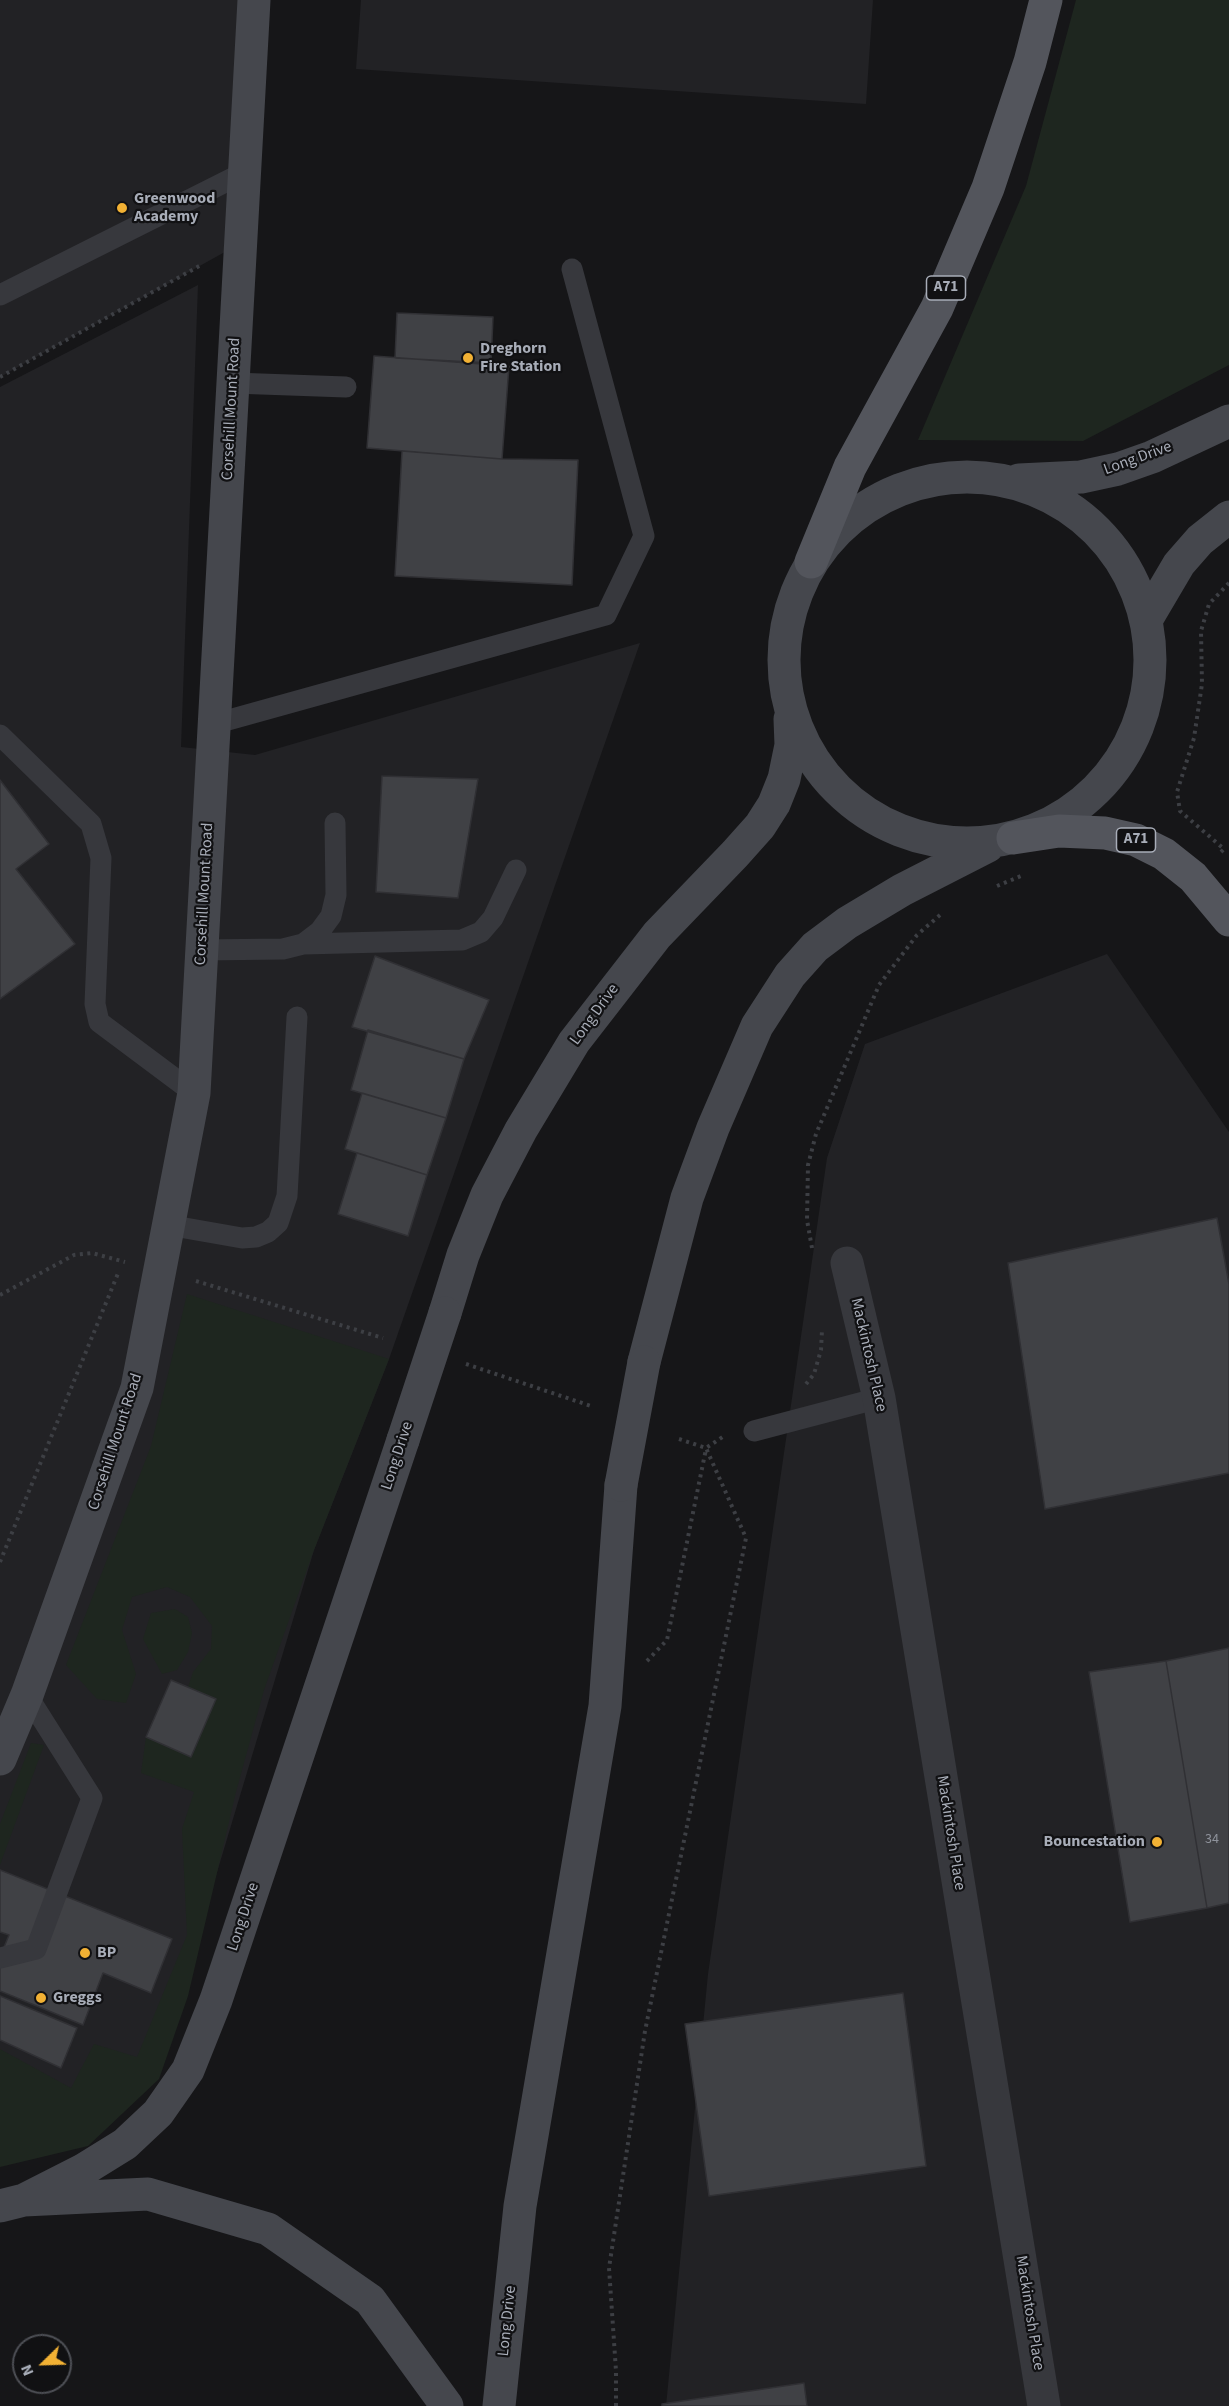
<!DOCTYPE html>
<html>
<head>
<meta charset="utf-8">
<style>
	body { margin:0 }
	#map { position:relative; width:1229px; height:2406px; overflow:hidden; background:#161618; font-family:"Source Sans 3",sans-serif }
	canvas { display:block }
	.north { position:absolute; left:12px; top:2334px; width:60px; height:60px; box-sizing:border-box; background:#111113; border:2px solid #4d4f55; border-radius:50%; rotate:247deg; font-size:16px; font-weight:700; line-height:24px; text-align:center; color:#a8adb8 }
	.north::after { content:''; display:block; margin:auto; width:21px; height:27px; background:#f2b134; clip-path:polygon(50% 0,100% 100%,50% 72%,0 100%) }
</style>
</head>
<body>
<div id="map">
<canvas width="1229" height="2406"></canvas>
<div class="north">N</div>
</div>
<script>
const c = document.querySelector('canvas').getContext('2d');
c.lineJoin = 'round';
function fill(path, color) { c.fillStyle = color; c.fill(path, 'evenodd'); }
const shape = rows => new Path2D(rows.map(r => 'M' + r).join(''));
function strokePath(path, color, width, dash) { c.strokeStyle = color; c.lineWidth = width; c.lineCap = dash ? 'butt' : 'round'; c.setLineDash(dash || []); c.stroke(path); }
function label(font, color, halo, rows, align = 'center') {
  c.font = font + ' "Source Sans 3",sans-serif'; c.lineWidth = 4.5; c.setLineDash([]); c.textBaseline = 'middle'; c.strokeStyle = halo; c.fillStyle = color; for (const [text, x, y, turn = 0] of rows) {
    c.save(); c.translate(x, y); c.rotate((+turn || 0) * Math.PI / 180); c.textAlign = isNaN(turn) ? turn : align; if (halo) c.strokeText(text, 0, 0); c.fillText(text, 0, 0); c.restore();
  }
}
fill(shape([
	[0,0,254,0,241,243,0,377],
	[361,0,873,0,866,104,356,69],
	[198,285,181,747,255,755,640,643,389,1359,314,1550,177,2005,95,2118,0,2144,0,387],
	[1107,954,1229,1132,1229,2406,666,2406,708,1974,827,1158,865,1044]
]), '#222225');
fill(shape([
	[1076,0,1229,0,1229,365,1083,441,918,440,1026,186],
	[187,1294,389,1359,314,1550,264,1690,236,1792,188,1996,159,2079,88,2146,0,2167,0,2049,71,2088,94,2044,137,2057,187,1935,182,1829,194,1792,141,1773,146,1737,191,1757,216,1699,188,1687,193,1672,211,1649,212,1626,190,1597,167,1587,132,1597,122,1630,136,1674,126,1703,97,1699,66,1665,151,1446],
	[175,1609,188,1617,192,1633,188,1652,177,1670,162,1674,143,1639,151,1613],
	[31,1743,44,1745,0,1865,0,1824]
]), '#1e261f');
const building = shape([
	[397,313,493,317,491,363,395,358,397,313],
	[374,356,509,366,502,459,367,448,374,356],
	[402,451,502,459,578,460,572,585,395,576,402,451],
	[382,776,478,779,458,898,376,892,382,776],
	[0,780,49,844,16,869,75,944,0,999,0,780],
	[375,956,489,1000,464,1059,352,1027,375,956],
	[368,1030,464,1059,446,1118,351,1090,368,1030],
	[362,1093,446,1118,427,1175,345,1149,362,1093],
	[357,1153,427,1175,408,1236,338,1214,357,1153],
	[1217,1218,1229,1284,1229,1473,1045,1509,1008,1263,1217,1218],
	[1229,1648,1229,1903,1207,1908,1166,1661,1229,1648],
	[1166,1661,1207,1908,1130,1922,1089,1672,1166,1661],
	[171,1680,216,1699,191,1757,146,1737,171,1680],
	[0,1870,172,1939,151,1993,103,1973,83,2025,0,1991,0,1957,9,1935,0,1932,0,1870],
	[903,1993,926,2166,709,2196,685,2024,903,1993],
	[0,1996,77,2028,61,2068,0,2040,0,1996],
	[804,2383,807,2406,662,2406,662,2404,804,2383]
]);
fill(building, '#404145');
strokePath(building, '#303034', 1.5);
strokePath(shape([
	[0,377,201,265],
	[1221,852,1224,849,1180,811,1177,792,1194,738,1202,684,1201,631,1209,604,1229,583],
	[997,886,1021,876],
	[812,1248,807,1220,808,1165,816,1134,879,985,917,935,940,915],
	[196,1281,383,1338],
	[0,1295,74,1255,92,1253,125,1262],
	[466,1364,591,1406],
	[806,1384,814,1374,821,1350,822,1330],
	[679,1439,706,1448,724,1436],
	[0,1562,119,1271],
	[647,1661,667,1640,706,1449],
	[616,2406,616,2371,609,2268,645,2031,746,1538,706,1448]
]), '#3d3f44', 4, [3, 4.5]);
strokePath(shape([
	[0,295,245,172],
	[233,383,346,387],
	[214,724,606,615,644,536,572,269],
	[0,735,91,824,101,858,95,1004,99,1022,194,1093],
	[303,944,462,940,481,932,493,918,516,870],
	[202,950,283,949,303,944,320,931,331,916,336,895,335,823],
	[168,1225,242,1238,256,1237,268,1232,278,1223,287,1196,297,1017],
	[754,1431,879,1398],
	[0,1958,36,1949,92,1798,27,1695]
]), '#37383d', 21);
strokePath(shape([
	[847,1263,879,1398,1044,2406]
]), '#37383d', 33);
strokePath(shape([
	'784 660a183 183 0 1 1 366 0a183 183 0 1 1-366 0Z',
	[1019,480,1081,477,1118,469,1152,457,1229,421],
	[1146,620,1179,564,1200,540,1229,517],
	[445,1313,463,1255,487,1195,521,1130,574,1042,657,935,735,854,760,826,774,804,784,779,791,745,790,719],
	[644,1362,687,1198,713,1128,757,1026,790,975,815,947,847,923,902,890,988,846],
	[0,1759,27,1695,137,1388,194,1093,254,0],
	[24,2200,83,2170,125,2144,158,2113,188,2070,216,2000,403,1440],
	[0,2206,24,2200,148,2194,268,2229,370,2300,447,2406],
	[499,2406,520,2206,605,1706,621,1485]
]), '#45474d', 33);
strokePath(shape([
	[811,562,850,467,937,308,988,188,1030,62,1046,0],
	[1013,838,1059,831,1105,833,1136,840,1164,854,1193,877,1229,920]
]), '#53555c', 33);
strokePath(shape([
	[403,1440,445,1313],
	[621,1485,644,1362]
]), '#45474d', 33);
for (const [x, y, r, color] of [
	[122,208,6,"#f2b134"],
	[468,358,6,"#f2b134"],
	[1157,1842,6,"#f2b134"],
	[85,1953,6,"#f2b134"],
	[41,1998,6,"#f2b134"]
]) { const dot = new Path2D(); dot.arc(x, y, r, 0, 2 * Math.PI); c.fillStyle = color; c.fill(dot); strokePath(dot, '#111113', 2); }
label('14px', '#8e929b', null, [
	["34",1212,1840]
]);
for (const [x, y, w] of [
	[946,288,39],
	[1136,840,39]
]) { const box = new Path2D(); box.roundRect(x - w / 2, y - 12, w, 24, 4.5); c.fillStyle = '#111113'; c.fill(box); strokePath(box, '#a8adb8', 1.5); }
label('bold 15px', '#a8adb8', null, [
	["A71",946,288],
	["A71",1136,840]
]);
label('bold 16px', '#a8adb8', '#111113', [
	["Greenwood",134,199],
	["Academy",134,217],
	["Dreghorn",480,349],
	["Fire Station",480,367],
	["Bouncestation",1145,1842,"right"],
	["BP",97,1953],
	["Greggs",53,1998]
], 'left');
label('16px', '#a8adb8', '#111113', [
	["Corsehill Mount Road",232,409,-87],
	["Long Drive",1138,459,-20],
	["Corsehill Mount Road",205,894,-87],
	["Long Drive",595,1015,-54],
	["Mackintosh Place",868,1355,77],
	["Corsehill Mount Road",116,1442,-72],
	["Long Drive",398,1456,-72],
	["Mackintosh Place",950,1833,81],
	["Long Drive",244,1917,-72],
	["Mackintosh Place",1029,2313,81],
	["Long Drive",508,2321,-84]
]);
</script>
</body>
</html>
